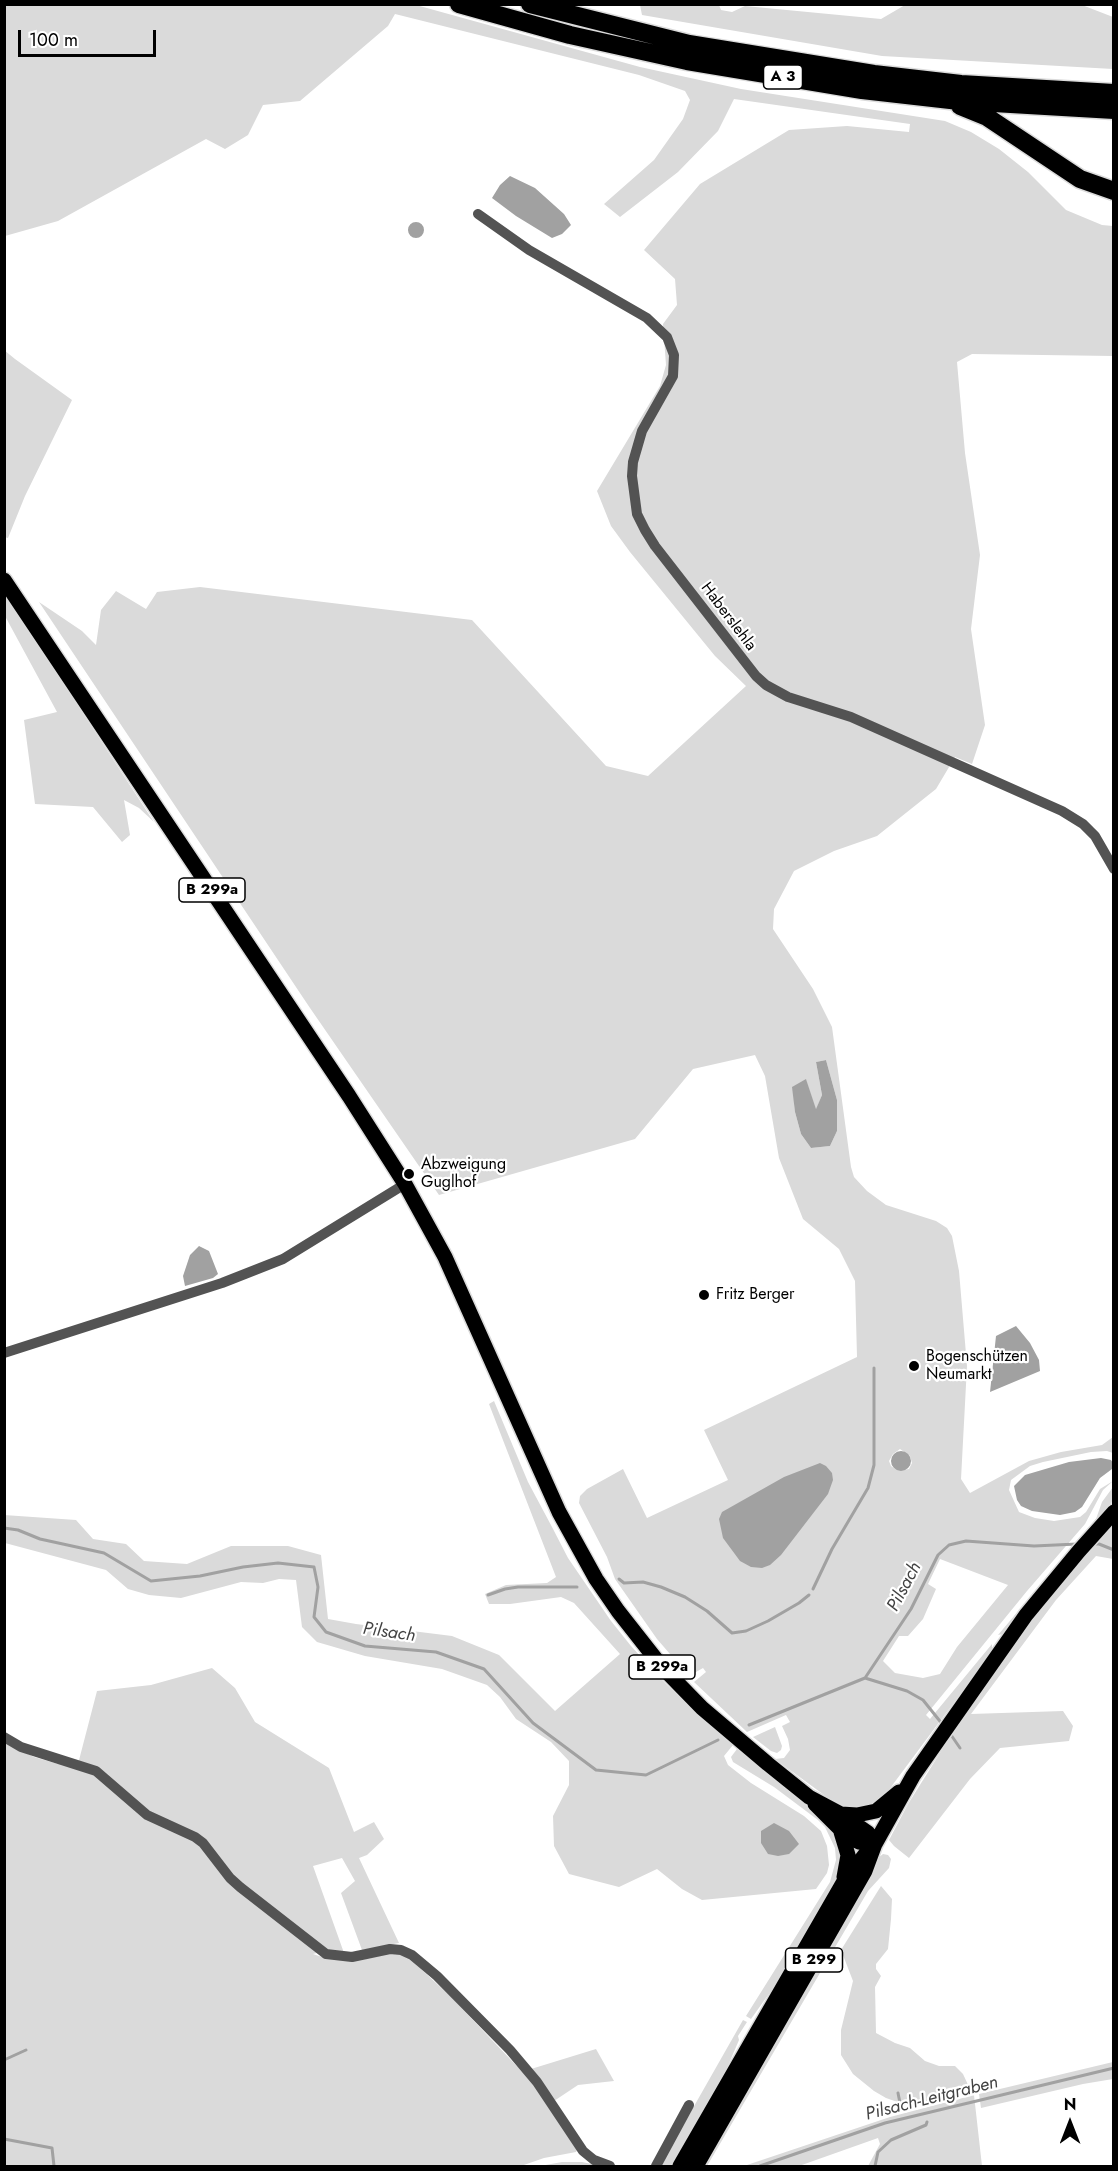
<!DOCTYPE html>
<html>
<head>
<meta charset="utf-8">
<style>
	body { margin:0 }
	#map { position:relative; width:1118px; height:2171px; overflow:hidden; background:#fff; font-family:Jost,sans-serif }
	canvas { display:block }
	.frame { position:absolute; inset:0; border:6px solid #000; pointer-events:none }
	.north { position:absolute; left:1040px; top:2093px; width:60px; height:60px; -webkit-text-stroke:4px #fff; paint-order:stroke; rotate:0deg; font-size:16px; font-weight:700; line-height:24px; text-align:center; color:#000 }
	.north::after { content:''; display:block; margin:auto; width:21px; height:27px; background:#000; clip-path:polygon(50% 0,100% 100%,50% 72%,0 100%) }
	.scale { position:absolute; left:18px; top:30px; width:138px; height:27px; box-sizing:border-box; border:3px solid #000; border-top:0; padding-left:8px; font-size:18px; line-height:21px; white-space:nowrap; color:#000; -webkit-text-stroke:4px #fff; paint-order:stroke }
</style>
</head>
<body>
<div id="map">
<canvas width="1118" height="2171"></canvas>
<div class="frame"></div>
<div class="north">N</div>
<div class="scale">100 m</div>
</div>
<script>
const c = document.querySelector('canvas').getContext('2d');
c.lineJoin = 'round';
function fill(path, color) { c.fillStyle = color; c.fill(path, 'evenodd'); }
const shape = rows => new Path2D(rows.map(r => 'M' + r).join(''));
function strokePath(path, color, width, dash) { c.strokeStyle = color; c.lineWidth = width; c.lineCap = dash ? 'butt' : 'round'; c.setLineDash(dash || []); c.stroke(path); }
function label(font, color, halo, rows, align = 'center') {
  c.font = font + ' Jost,sans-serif'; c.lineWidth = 4.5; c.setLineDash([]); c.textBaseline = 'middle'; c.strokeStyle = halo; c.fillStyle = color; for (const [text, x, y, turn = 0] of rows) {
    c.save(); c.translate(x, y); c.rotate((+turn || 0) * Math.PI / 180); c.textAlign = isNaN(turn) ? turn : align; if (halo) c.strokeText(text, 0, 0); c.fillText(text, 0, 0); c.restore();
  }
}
fill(shape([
	[5,4,416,5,640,67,741,89,945,121,971,132,999,149,1028,172,1066,210,1102,225,1113,226,1113,356,972,354,957,362,965,453,980,555,971,629,985,725,972,764,955,757,936,789,877,836,834,851,794,871,774,909,773,929,813,989,832,1027,851,1167,854,1177,867,1191,886,1205,936,1221,947,1228,952,1236,959,1271,967,1366,961,1479,970,1493,1029,1461,1061,1452,1102,1445,1113,1437,1113,1453,1107,1451,1091,1452,1043,1462,1030,1466,1011,1480,1009,1490,1019,1512,1035,1518,1054,1521,1080,1517,1086,1512,1100,1489,1113,1481,1103,1490,1085,1524,1027,1591,926,1715,930,1719,992,1644,992,1649,990,1654,888,1791,871,1806,860,1810,851,1810,835,1803,775,1759,784,1758,790,1750,788,1739,782,1726,790,1722,786,1715,747,1732,694,1682,706,1672,703,1668,689,1676,657,1639,615,1579,607,1557,579,1503,580,1496,587,1489,623,1469,647,1518,728,1480,704,1430,857,1357,855,1281,839,1249,803,1219,779,1158,765,1076,755,1055,693,1069,635,1139,439,1195,310,1008,39,602,82,631,96,645,101,610,116,591,146,609,157,592,200,587,472,620,606,766,648,776,746,686,715,656,630,552,611,526,597,491,660,386,666,365,663,324,677,305,675,279,644,250,700,184,789,130,847,126,909,132,910,124,734,99,718,131,678,172,620,217,604,204,654,160,683,119,690,100,685,91,639,75,395,14,388,26,300,101,263,105,248,135,225,149,206,139,58,221,5,236],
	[826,1060,837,1100,837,1131,830,1146,811,1148,801,1134,795,1112,793,1087,806,1080,816,1110,822,1095,816,1062],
	[900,1449,910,1456,912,1463,909,1469,903,1470,895,1469,891,1466,889,1461,893,1454],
	[940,1559,1008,1585,957,1647,940,1674,923,1678,895,1673,883,1661,899,1636,908,1636,923,1619,936,1589,928,1584],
	[640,5,719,5,721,10,732,12,745,6,881,19,905,5,1082,5,1113,17,1113,69,882,56,642,15],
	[4,350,15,359,72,400,25,496,8,538,4,537],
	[4,593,154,822,139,808,124,800,130,835,122,842,93,807,35,804,24,720,57,712,5,616],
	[494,1401,528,1482,552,1527,568,1558,611,1621,631,1646,666,1684,733,1745,724,1756,728,1765,751,1783,804,1816,821,1831,827,1846,829,1865,827,1873,816,1889,702,1900,682,1889,657,1869,619,1887,569,1874,554,1846,553,1816,569,1785,569,1761,551,1742,516,1719,500,1697,487,1685,442,1669,365,1656,317,1642,302,1627,296,1580,279,1579,263,1583,241,1582,181,1598,149,1595,128,1589,106,1570,5,1543,4,1515,76,1520,93,1539,126,1544,144,1561,187,1564,231,1546,288,1546,321,1555,328,1619,356,1624,452,1636,499,1655,555,1711,620,1654,574,1603,561,1597,510,1604,489,1604,485,1594,506,1585,547,1583,556,1577,489,1404],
	[1113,1487,1113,1501,1054,1570,1003,1634,998,1635,1096,1519,1102,1502],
	[1113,1522,1113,1559,1096,1556,1056,1600,971,1714,1063,1711,1073,1726,1069,1741,1000,1748,970,1779,909,1858,894,1846,889,1840,908,1804,965,1713,1042,1606],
	[212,1668,235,1688,255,1722,329,1768,354,1832,374,1822,384,1839,367,1855,359,1858,399,1943,362,1950,341,1893,355,1881,342,1858,313,1866,344,1953,328,1950,313,1954,322,1957,389,1953,406,1955,450,1996,532,2082,577,2150,576,2152,544,2158,521,2166,5,2166,4,1742,34,1757,58,1764,78,1764,97,1691,151,1685],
	[775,1727,782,1746,781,1750,777,1753,771,1751,753,1737],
	[737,1749,779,1781,829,1826,839,1840,841,1862,839,1877,786,1970,751,2019,746,2016,830,1882,836,1860,835,1848,825,1827,818,1820,774,1787,733,1762,731,1757],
	[883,1854,888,1855,891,1859,889,1868,868,1891,707,2166,701,2166,878,1858],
	[881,1886,892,1899,891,1919,888,1949,876,1964,876,1969,881,1976,875,1987,876,2033,895,2043,910,2048,925,2061,939,2066,955,2066,963,2074,970,2089,909,2106,886,2098,874,2091,853,2074,841,2055,841,2030,853,1981,841,1950],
	[743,2020,747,2022,738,2036,739,2040,724,2075,672,2166,660,2166],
	[596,2049,614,2081,578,2085,554,2101,531,2069],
	[1113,2062,1113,2079,1083,2084,981,2108,979,2094],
	[974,2095,982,2166,868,2166,880,2144,878,2138,799,2166,744,2166,890,2117],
	[562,2162,582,2162,601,2166,540,2166]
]), '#dadada');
fill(shape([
	[510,176,535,188,564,214,571,225,562,234,552,238,516,216,492,198,500,185],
	'408 230a8 8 0 1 1 16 0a8 8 0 1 1-16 0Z',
	[826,1060,837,1100,837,1131,830,1146,811,1148,801,1134,795,1112,792,1087,806,1079,816,1109,822,1095,816,1062],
	[199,1246,209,1251,218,1274,213,1278,185,1286,183,1276,190,1255],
	[1016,1326,1030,1343,1039,1360,1040,1371,990,1392,996,1336],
	'891 1461a10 10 0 1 1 20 0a10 10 0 1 1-20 0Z',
	[1101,1458,1111,1460,1113,1463,1112,1469,1100,1478,1082,1507,1075,1512,1060,1515,1032,1511,1021,1506,1017,1500,1014,1486,1025,1475,1069,1462],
	[820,1463,826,1466,832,1473,833,1480,828,1494,781,1555,770,1565,762,1568,751,1567,740,1561,723,1538,719,1519,722,1512,784,1477],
	[774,1823,789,1831,799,1844,789,1854,778,1856,768,1854,761,1843,761,1831]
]), '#a1a1a1');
strokePath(shape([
	[4,1528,18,1530,40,1539,104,1553,151,1581,200,1576,243,1567,278,1563,314,1567,318,1587,314,1617,326,1632,365,1646,436,1652,484,1669,533,1723,596,1770,646,1775,718,1740],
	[1093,1544,1099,1544,1114,1550],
	[619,1579,624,1583,643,1582,661,1587,685,1597,707,1611,732,1633,746,1631,768,1621,799,1603,809,1595],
	[813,1589,832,1549,868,1488,874,1465,874,1368],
	[488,1595,505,1589,518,1587,577,1587],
	[865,1678,907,1691,923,1700,943,1725],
	[749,1725,865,1678,911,1609,938,1555,949,1545,966,1541,1034,1546,1077,1544],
	[949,1732,960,1748],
	[4,2060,26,2050],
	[898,2093,900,2103],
	[4,2139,52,2148,54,2166],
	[760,2166,885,2123,1114,2068],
	[875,2166,878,2152,891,2140,926,2125,927,2122]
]), '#a1a1a1', 3);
const primary = shape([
	[4,580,349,1096,405,1184,445,1257,559,1512,596,1579,618,1611,662,1667,702,1708,768,1764,809,1797,841,1814,868,1833,875,1844],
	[815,1804,848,1837,859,1842,875,1844],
	[841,1814,857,1815,876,1811,899,1792],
	[841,1832,848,1855,844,1877],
	[680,2166,843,1883,870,1848],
	[696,2166,865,1871,875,1844,913,1776,1026,1615,1079,1551,1114,1512]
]);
const motorway = shape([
	[459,4,570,35,687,61,862,90,959,101,1114,110],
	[530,4,689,44,874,74,961,84,1114,93],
	[960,106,987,117,1080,179,1114,191]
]);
strokePath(primary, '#dbdbdb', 18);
strokePath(motorway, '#dbdbdb', 21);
strokePath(shape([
	[478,214,529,250,647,318,667,337,674,355,673,376,642,431,633,462,632,476,637,514,645,530,655,546,756,676,766,685,788,697,851,717,1062,811,1083,824,1095,836,1114,869],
	[4,1353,222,1283,283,1259,405,1184],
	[4,1737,21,1747,96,1771,147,1815,195,1837,203,1843,230,1878,240,1887,326,1954,352,1957,390,1949,401,1950,412,1955,437,1976,510,2050,537,2082,583,2151,594,2160,610,2166],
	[656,2166,689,2105]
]), '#535353', 10);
strokePath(primary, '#000', 15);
strokePath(motorway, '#000', 18);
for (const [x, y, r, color] of [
	[409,1174,6,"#000"],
	[704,1295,6,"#000"],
	[914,1366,6,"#000"]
]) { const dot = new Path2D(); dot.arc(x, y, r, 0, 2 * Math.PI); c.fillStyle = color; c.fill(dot); strokePath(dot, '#fff', 2); }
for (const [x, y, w] of [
	[783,77,39],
	[212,890,66],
	[662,1667,66],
	[814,1960,57]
]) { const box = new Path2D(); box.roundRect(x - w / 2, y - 12, w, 24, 4.5); c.fillStyle = '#fff'; c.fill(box); strokePath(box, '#000', 1.5); }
label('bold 15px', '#000', null, [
	["A 3",783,77],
	["B 299a",212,890],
	["B 299a",662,1667],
	["B 299",814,1960]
]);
label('16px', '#000', '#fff', [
	["Haberslehla",728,617,53]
]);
label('16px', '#000', '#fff', [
	["Abzweigung",421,1165],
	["Guglhof",421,1183],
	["Fritz Berger",716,1295],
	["Bogenschützen",926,1357],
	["Neumarkt",926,1375]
], 'left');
label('italic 18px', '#424242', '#fff', [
	["Pilsach",905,1587,-62],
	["Pilsach",389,1633,8],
	["Pilsach-Leitgraben",932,2099,-14]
]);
</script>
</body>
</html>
